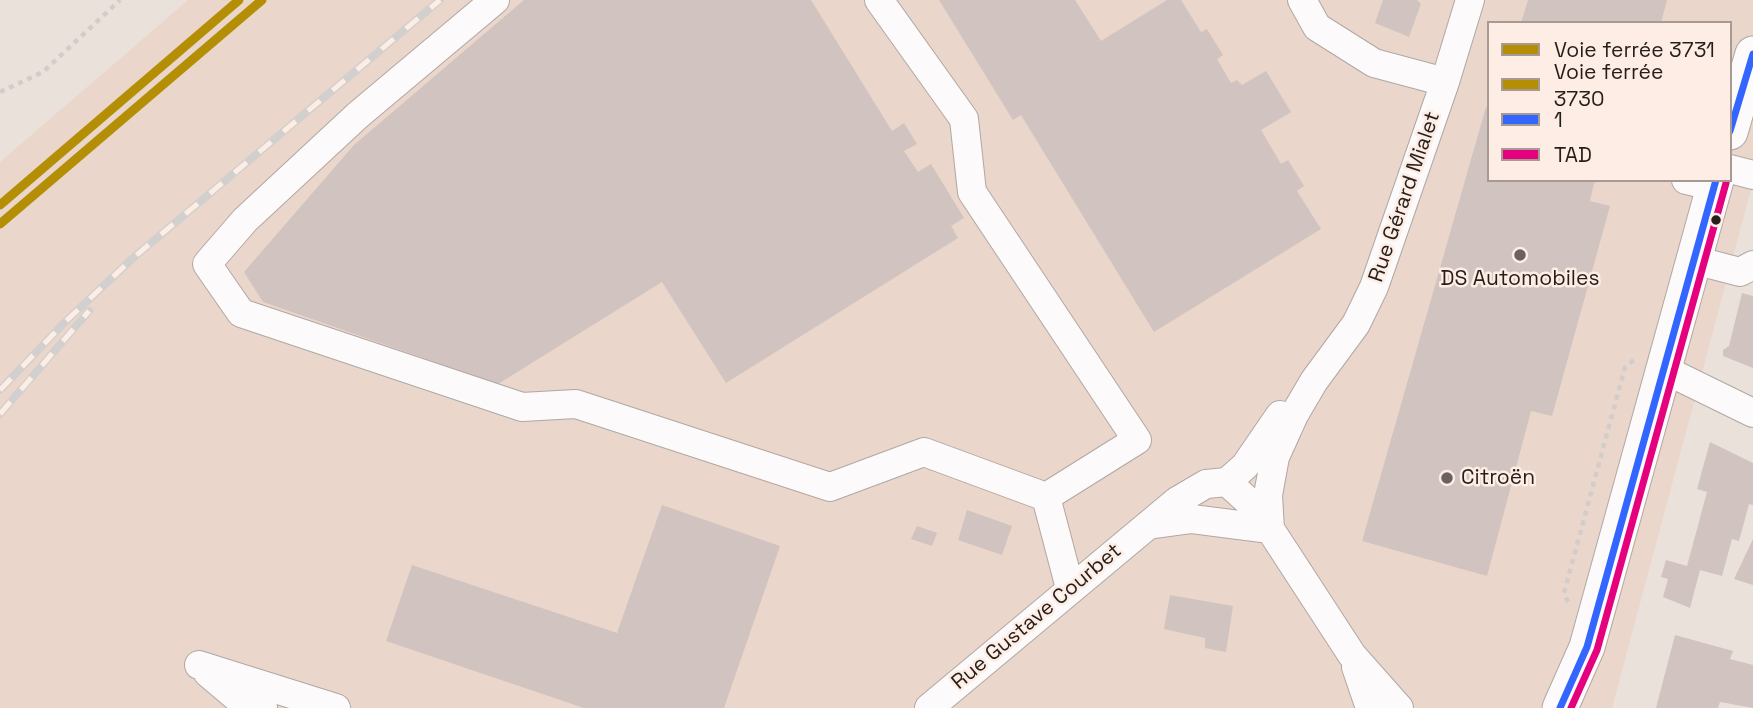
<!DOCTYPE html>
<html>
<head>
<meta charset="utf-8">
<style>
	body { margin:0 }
	#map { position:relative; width:1753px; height:708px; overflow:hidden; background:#ebe1db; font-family:"Space Grotesk",sans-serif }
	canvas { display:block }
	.legend { position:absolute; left:1487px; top:21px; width:245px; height:161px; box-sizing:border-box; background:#fdede4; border:2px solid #a79a93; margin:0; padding:9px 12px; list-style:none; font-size:21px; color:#251e1a }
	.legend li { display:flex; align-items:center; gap:14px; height:35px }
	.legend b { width:35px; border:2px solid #a79a93 }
</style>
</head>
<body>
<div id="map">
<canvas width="1753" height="708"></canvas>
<ul class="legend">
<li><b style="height:9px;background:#b48f05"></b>Voie ferrée 3731</li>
<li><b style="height:9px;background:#b48f05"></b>Voie ferrée 3730</li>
<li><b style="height:9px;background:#36f"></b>1</li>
<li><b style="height:9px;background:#e5007d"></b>TAD</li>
</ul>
</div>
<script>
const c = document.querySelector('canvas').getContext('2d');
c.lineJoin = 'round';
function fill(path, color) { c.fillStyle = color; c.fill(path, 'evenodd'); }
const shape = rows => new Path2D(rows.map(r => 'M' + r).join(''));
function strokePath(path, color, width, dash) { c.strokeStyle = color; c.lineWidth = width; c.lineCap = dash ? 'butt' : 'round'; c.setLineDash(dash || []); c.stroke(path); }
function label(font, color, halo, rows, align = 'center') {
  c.font = font + ' "Space Grotesk",sans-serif'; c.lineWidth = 5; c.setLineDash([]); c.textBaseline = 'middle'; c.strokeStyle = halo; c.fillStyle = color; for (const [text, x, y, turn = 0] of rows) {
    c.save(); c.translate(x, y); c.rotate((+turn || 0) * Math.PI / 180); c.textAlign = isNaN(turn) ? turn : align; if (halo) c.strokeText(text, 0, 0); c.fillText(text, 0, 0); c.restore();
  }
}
fill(shape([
	[188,0,1753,0,1753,182,1612,708,0,708,0,162],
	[1489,23,1730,23,1730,180,1489,180]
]), '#ead6cb');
fill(shape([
	[524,0,811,0,892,131,904,123,917,144,904,151,918,172,931,164,964,218,951,226,958,238,726,383,662,282,498,384,263,302,244,272,354,145],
	[939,0,1075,0,1101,41,1167,0,1181,0,1201,32,1207,29,1223,55,1217,59,1231,83,1237,80,1242,85,1266,71,1291,112,1261,130,1281,164,1288,160,1304,186,1297,191,1321,229,1154,332,1021,115,1013,120],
	[1383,0,1417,0,1421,4,1409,37,1375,23],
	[1528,0,1667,0,1661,23,1521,23],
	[1486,107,1489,108,1489,180,1602,180,1594,183,1590,201,1610,206,1552,416,1531,411,1487,576,1362,541],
	[1742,293,1753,296,1753,368,1723,356,1723,350,1729,346],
	[1710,442,1753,463,1753,505,1749,504,1739,541,1732,539,1722,576,1700,570,1690,608,1663,597,1668,579,1661,577,1666,560,1687,566,1707,492,1697,489],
	[662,505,780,546,724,708,584,708,386,641,412,565,617,633],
	[967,510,1012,526,1002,555,958,540],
	[917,526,937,533,932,546,911,539],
	[1753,539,1753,585,1734,579],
	[1170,595,1233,606,1226,652,1205,648,1205,638,1164,629],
	[1675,635,1733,651,1730,659,1753,665,1753,708,1720,702,1718,708,1656,708]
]), '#d1c3bf');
const minor = shape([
	[495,0,358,115,245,220,207,264,241,313,522,407,576,404,830,487,924,452,1046,497],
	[879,0,964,119,972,192,1137,440,1046,497],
	[1302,0,1317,27,1374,63,1445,82],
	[1730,169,1753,175],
	[1686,180,1715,187],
	[1694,260,1740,272,1753,265],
	[1663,369,1753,413],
	[1227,482,1245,466,1280,415],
	[1046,497,1070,588],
	[1148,525,1192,519,1270,529],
	[1270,529,1268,495,1275,457,1294,415,1314,381,1356,324,1374,287,1445,82,1470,0],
	[199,665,336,708],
	[1356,667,1370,708],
	[208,673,241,701,263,708],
	[929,708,1177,501,1206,484,1227,482,1247,500,1270,529,1352,655,1399,708]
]);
const major = shape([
	[1730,132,1753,54],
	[1560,708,1587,647,1716,180]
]);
strokePath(minor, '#b0a8a3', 30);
strokePath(major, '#b0a8a3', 37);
strokePath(shape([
	[0,92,43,72,120,0],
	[1568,602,1564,593,1625,367,1635,359]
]), '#d0cdcc', 4.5, [5, 5]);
strokePath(minor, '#fcfafa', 28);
strokePath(major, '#fcfafa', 35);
const rail = shape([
	[0,390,65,322,133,258,440,0],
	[0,414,89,311]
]);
strokePath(rail, '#d2d0ce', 8);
strokePath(rail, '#fdede4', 5, [16]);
strokePath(shape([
	[1730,131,1753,54],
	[1560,708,1587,647,1716,180]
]), '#36f', 7);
strokePath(shape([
	[1571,708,1597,650,1726,183]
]), '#e5007d', 7);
strokePath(shape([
	[0,205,239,0]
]), '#b48f05', 9);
strokePath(shape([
	[0,224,262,0]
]), '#b48f05', 9);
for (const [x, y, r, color] of [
	[1716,220,6,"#251e1a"],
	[1520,255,7,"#6a625e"],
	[1447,478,7,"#6a625e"]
]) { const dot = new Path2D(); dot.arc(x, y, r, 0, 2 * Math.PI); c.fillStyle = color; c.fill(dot); strokePath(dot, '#fdede4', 2.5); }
label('21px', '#251e1a', '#fdede4', [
	["Rue Gérard Mialet",1405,197,-71],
	["Rue Gustave Courbet",1037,617,-40]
]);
label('21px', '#251e1a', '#fdede4', [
	["DS Automobiles",1520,279],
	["Citroën",1461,478,"left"]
]);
</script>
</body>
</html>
